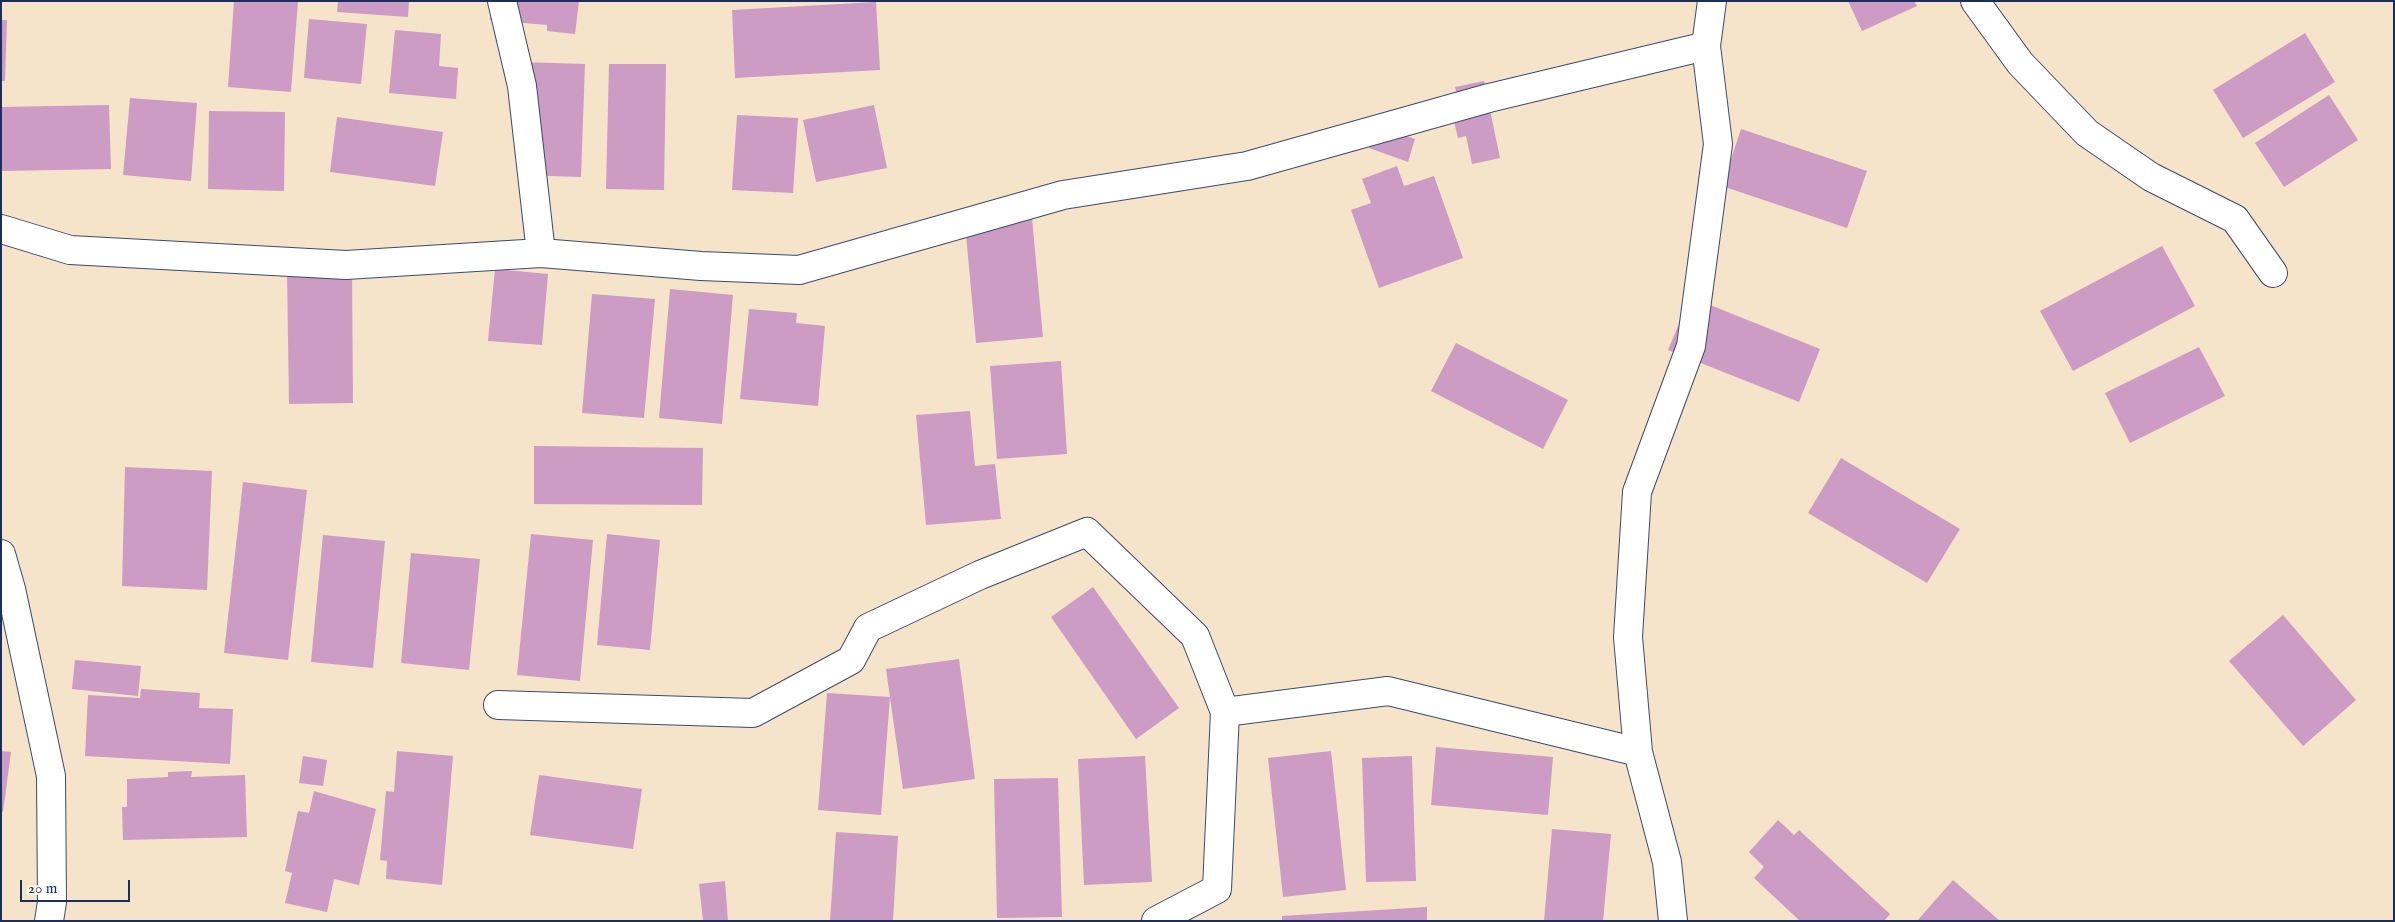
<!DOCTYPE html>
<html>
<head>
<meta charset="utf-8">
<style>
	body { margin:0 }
	#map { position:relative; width:2395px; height:922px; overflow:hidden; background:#f5e3ca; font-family:"IM FELL English",serif }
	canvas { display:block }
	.frame { position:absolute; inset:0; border:2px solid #1b2f5e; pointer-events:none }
	.scale { position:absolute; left:20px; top:880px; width:110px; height:22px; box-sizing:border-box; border:2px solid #1b2f5e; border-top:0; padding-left:6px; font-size:15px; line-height:18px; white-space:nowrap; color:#1b2f5e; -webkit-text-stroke:4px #fbf7ec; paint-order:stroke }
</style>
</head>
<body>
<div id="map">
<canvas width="2395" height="922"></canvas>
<div class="frame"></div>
<div class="scale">20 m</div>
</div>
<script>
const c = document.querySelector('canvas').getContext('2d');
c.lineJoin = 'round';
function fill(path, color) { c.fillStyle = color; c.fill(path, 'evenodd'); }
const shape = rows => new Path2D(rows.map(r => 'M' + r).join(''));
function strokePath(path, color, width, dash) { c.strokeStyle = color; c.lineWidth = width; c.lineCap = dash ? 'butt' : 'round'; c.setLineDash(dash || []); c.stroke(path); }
fill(shape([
	[234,1,298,1,291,92,228,87],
	[338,1,409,1,408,17,337,12],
	[492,1,579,1,575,34,547,31,547,25,490,20],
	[1848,1,1914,1,1917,6,1862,31],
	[876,2,880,70,735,78,732,10],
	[309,19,367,24,361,84,304,78],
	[1,20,7,20,5,81,1,81],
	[395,30,441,34,439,66,458,68,456,99,389,93],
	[2305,33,2335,82,2243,138,2213,90],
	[522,62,585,64,581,177,519,175],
	[609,64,666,64,664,190,606,189],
	[1484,81,1500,158,1472,164,1466,136,1458,138,1452,113,1461,111,1455,87],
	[2329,95,2358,140,2284,187,2255,143],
	[130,98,197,103,191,181,123,175],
	[109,105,111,169,1,171,1,107],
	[874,105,887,168,816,182,803,120],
	[209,111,285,112,284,191,208,189],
	[737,115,798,118,793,193,732,190],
	[337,117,443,132,435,186,330,172],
	[1376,125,1415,139,1408,162,1369,148],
	[1741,129,1867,171,1847,228,1722,186],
	[1397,166,1404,186,1434,176,1463,258,1379,288,1351,210,1371,203,1362,179],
	[1032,218,1043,337,976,343,965,224],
	[2162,246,2195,306,2073,371,2040,311],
	[495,269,548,274,542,345,488,341],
	[352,270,353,403,289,404,287,271],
	[670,289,733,295,722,424,659,418],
	[592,294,655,299,644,418,582,413],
	[1690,297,1820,349,1799,402,1668,350],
	[749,309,797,313,796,323,825,326,818,406,740,399],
	[1456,343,1568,400,1543,449,1431,391],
	[2199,347,2225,396,2130,443,2105,393],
	[1061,361,1067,454,997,459,990,366],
	[970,411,975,466,995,464,1001,519,926,525,916,415],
	[534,446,703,448,702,505,534,504],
	[1841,458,1960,529,1927,583,1808,513],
	[125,467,212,471,207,590,122,586],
	[243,482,307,490,288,660,224,653],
	[531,534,593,540,580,681,517,675],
	[607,534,660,540,650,650,597,645],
	[323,535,385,541,373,668,311,662],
	[411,553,480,559,469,670,401,663],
	[1093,587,1179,708,1136,739,1051,617],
	[2283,615,2356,700,2303,746,2229,661],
	[959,659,975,779,903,789,886,669],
	[75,660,141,666,138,696,72,689],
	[141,689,200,693,199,708,233,709,230,764,85,756,88,695,140,698],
	[827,693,890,697,881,815,818,810],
	[1436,747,1553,757,1548,815,1431,805],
	[1,751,11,752,3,812,1,811],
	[397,751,453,756,442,885,386,879,387,861,380,860,386,791,394,792],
	[1331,751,1346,890,1283,897,1268,758],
	[303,756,327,760,323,786,299,783],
	[1145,756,1152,882,1084,885,1078,759],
	[1412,756,1416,881,1366,882,1362,758],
	[192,771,191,777,245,775,247,837,123,840,122,807,127,807,127,779,168,777,168,772],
	[539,775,642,789,633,849,530,835],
	[1058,778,1062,917,997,918,994,779],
	[314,791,376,809,359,885,334,879,327,912,285,903,292,873,285,871,298,811,309,813],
	[1778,820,1794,835,1799,830,1890,914,1884,921,1800,921,1754,878,1764,867,1749,852],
	[1552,829,1611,834,1603,921,1544,921],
	[836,832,898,836,893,921,830,921],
	[1953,880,2000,921,1917,921],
	[725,881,728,921,703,921,699,884],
	[1427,907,1427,921,1282,921,1282,916]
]), '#cc9cc4');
const minor = shape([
	[502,1,522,86,541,253],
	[1975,1,2020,63,2087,133,2151,177,2235,219,2273,273],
	[1706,46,1712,1],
	[1,229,70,250,346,265,541,253,701,266,799,270,1063,195,1247,166,1489,98,1706,46,1718,144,1691,346,1637,492,1628,637,1638,752,1667,862,1673,921],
	[1,554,11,589,51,776,52,902,49,921],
	[498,705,753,713,851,660,868,628,980,575,1087,532,1195,636,1225,712],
	[1156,921,1217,889,1225,712,1388,691,1638,752]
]);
strokePath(minor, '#3c4a6e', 30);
strokePath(minor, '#fff', 28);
</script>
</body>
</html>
